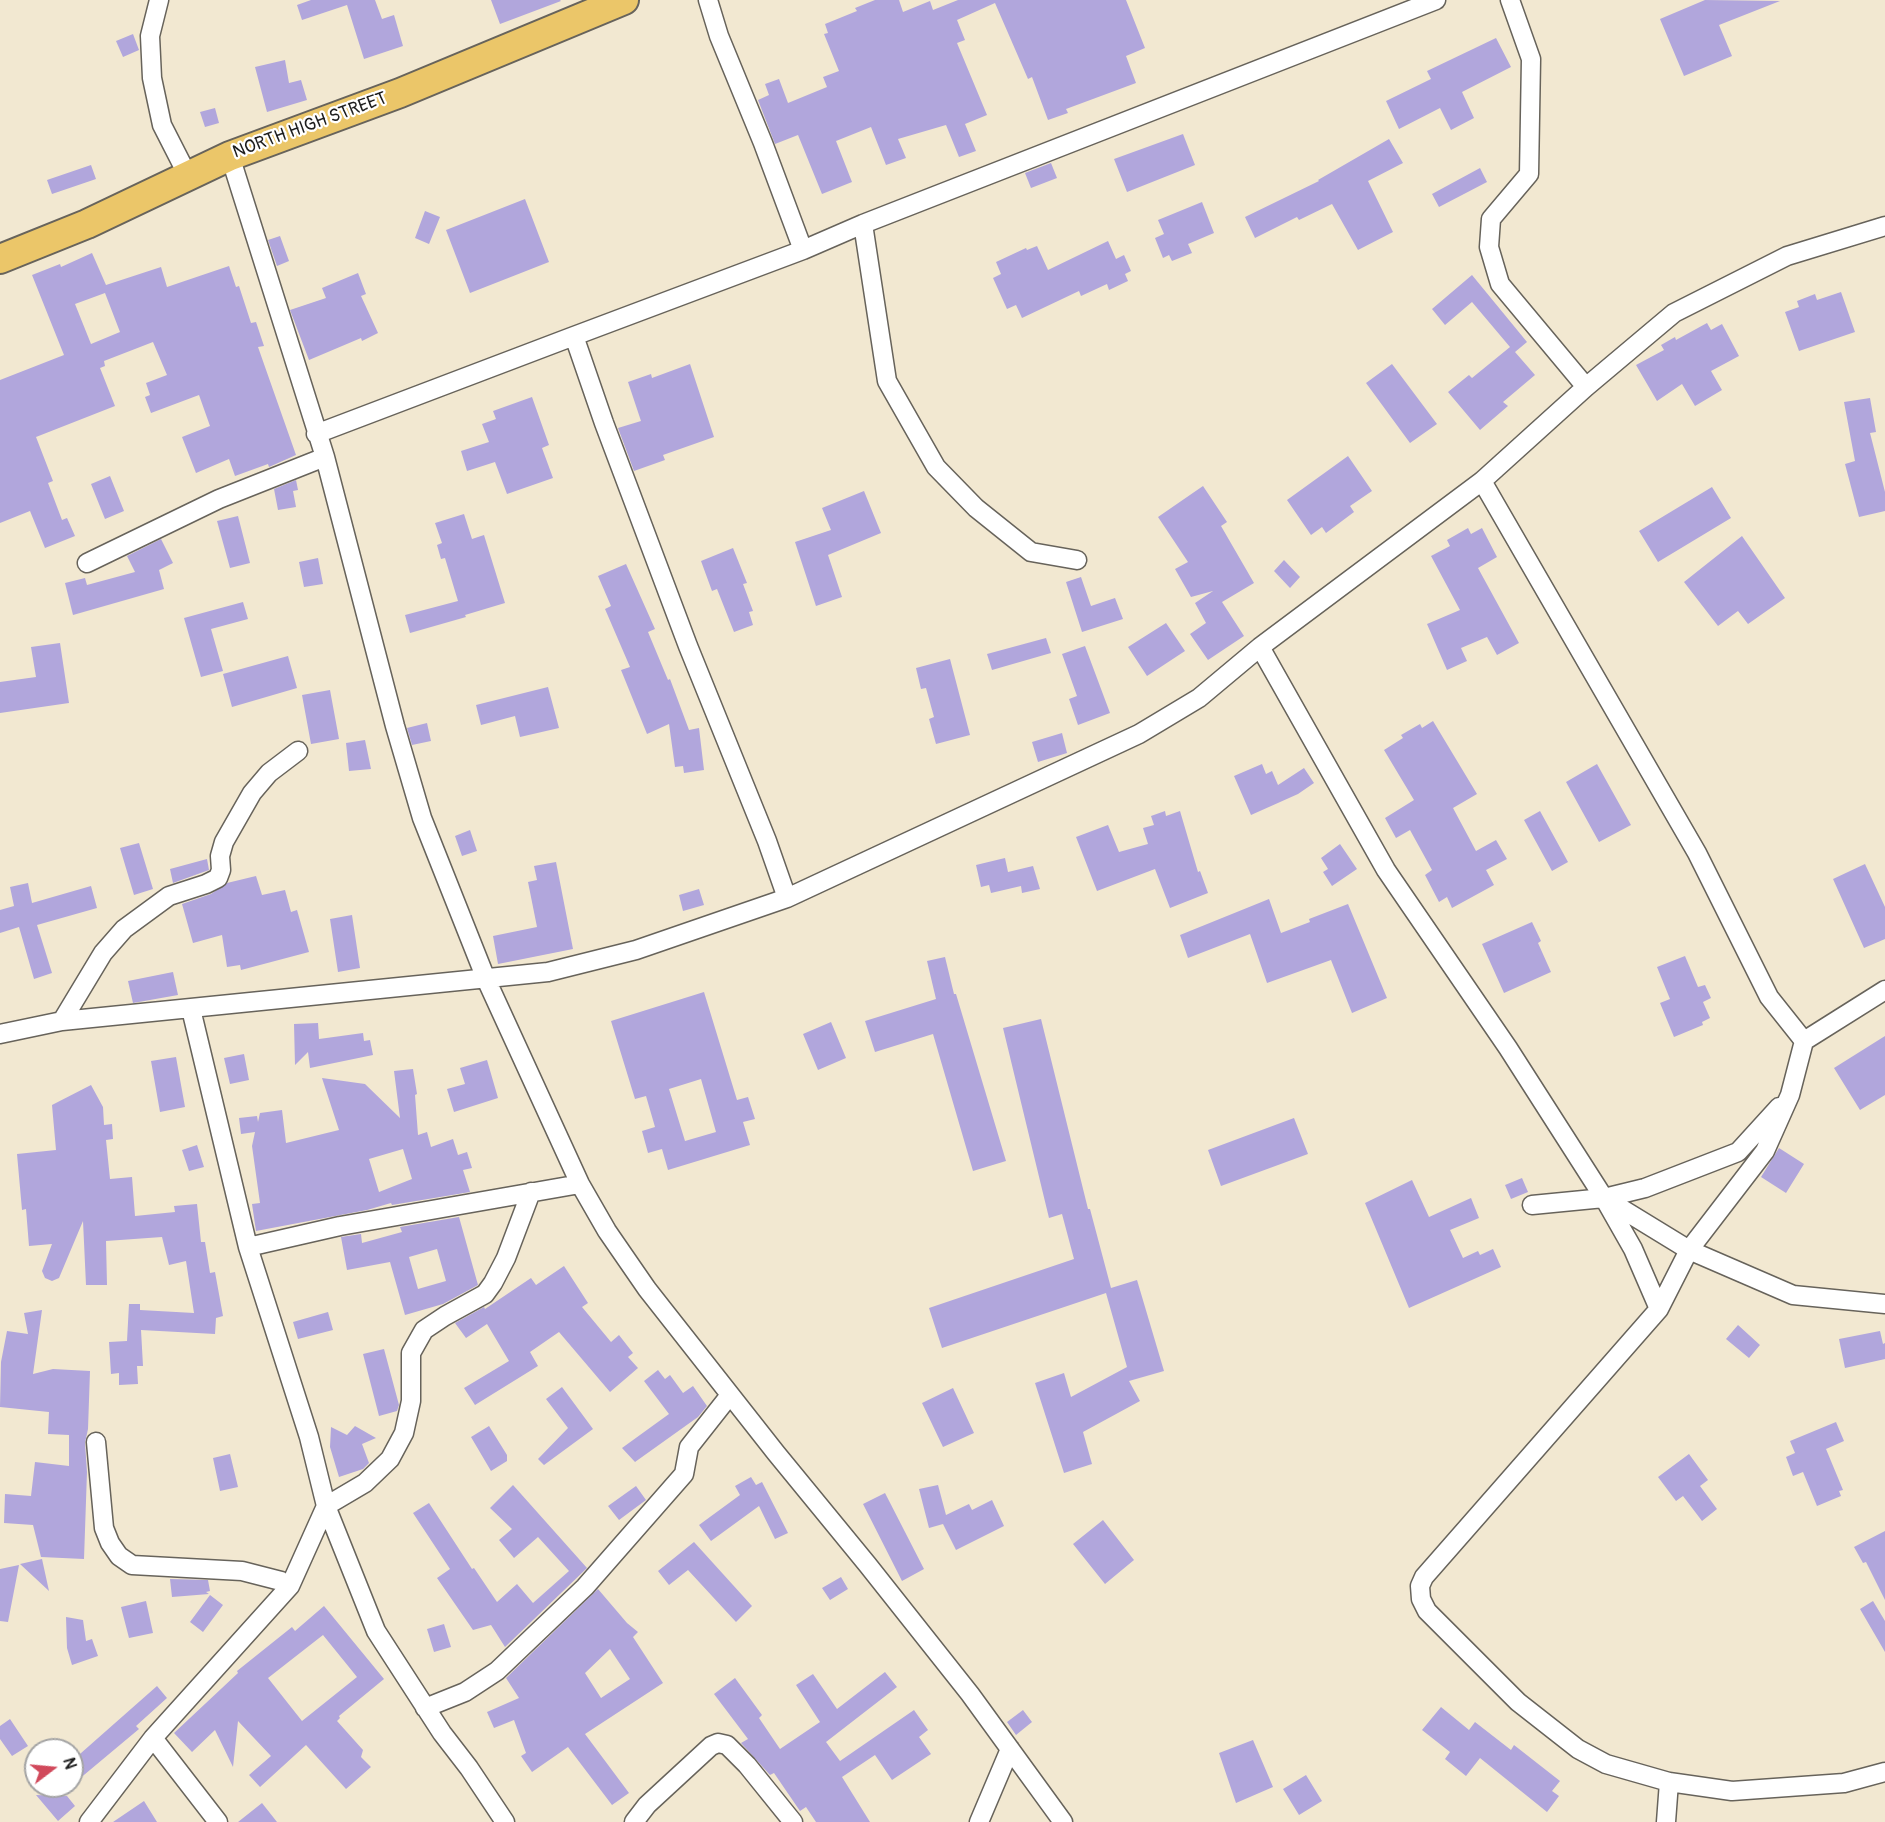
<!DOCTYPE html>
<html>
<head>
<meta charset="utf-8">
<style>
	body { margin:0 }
	#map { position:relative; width:1885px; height:1822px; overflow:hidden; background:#f2e8d1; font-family:Pangolin,sans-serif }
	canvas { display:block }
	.north { position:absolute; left:24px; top:1738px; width:60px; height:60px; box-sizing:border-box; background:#fff; border:2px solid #a4a4a4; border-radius:50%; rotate:74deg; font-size:16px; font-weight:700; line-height:24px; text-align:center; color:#1c1c1c }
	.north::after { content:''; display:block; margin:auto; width:21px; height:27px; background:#d1495b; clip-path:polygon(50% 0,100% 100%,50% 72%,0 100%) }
</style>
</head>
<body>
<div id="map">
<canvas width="1885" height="1822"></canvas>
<div class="north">N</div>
</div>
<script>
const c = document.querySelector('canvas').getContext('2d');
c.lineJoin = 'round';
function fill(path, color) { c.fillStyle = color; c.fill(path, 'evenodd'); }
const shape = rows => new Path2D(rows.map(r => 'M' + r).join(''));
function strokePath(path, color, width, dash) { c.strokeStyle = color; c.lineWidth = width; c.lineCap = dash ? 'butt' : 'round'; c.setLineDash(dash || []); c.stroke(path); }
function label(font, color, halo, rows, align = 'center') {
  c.font = font + ' Pangolin,sans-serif'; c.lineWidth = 4.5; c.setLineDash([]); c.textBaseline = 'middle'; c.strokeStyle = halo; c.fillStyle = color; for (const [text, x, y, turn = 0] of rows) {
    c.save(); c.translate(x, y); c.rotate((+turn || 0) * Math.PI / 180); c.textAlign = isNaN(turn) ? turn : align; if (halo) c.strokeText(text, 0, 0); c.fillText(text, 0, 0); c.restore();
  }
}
fill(shape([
	[311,0,375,0,382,19,394,15,403,46,364,59,347,5,302,20,297,5],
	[491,0,560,0,561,1,500,24],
	[875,0,899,0,903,12,930,1,933,10,958,0,1126,0,1145,48,1126,56,1136,83,1066,109,1068,113,1048,120,1032,77,1028,79,995,3,957,20,965,40,957,43,987,115,965,124,976,151,959,157,946,125,898,139,906,158,886,165,871,127,836,141,852,182,822,194,798,135,775,144,758,100,769,95,765,84,779,79,788,103,827,87,823,77,839,71,824,34,828,33,825,24,857,11,855,8],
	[1705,0,1780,1,1719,25,1732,56,1684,76,1660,19],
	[133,34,139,50,123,57,116,41],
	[1496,38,1511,67,1462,92,1474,118,1451,130,1440,108,1399,129,1386,101,1431,79,1427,71],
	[285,60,289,83,301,80,307,100,267,112,255,67],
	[215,108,219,123,205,127,200,112],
	[1183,134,1195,165,1127,192,1114,159],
	[1389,139,1403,163,1368,181,1393,232,1358,250,1332,204,1299,220,1297,217,1255,238,1245,217,1319,181,1318,180],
	[1051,163,1057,178,1031,188,1025,173],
	[91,165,96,179,52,194,47,180],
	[1480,168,1487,182,1439,207,1432,194],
	[525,199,549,262,470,293,446,230],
	[1202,202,1214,233,1188,244,1192,253,1172,261,1169,255,1163,258,1155,238,1164,234,1158,220],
	[425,211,440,217,429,244,415,238],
	[280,236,289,261,277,266,268,240],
	[1108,241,1116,259,1124,255,1131,271,1125,274,1128,281,1109,290,1107,284,1081,296,1079,291,1022,318,1016,305,1007,309,993,278,1001,274,996,262,1026,248,1027,250,1037,246,1048,270],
	[92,253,106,285,161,267,167,287,229,266,236,287,239,286,251,323,256,322,264,346,258,347,296,455,269,467,268,464,235,476,229,459,196,473,182,437,210,426,199,395,151,413,145,397,150,395,146,383,167,375,153,342,104,361,105,366,100,368,115,406,36,437,53,481,48,483,62,520,67,518,75,536,45,548,30,511,0,523,0,380,64,355,32,275,60,264,61,267],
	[105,293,120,332,91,344,75,304],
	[358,273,366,294,361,296,378,333,362,341,361,338,309,360,290,310,326,298,322,288],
	[1472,275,1527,342,1515,352,1535,375,1503,402,1508,406,1480,430,1448,392,1469,375,1472,378,1510,347,1472,302,1445,325,1432,309],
	[1841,292,1855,332,1799,351,1785,312,1799,307,1797,301,1815,294,1817,300],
	[1707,323,1711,330,1722,324,1739,356,1711,371,1722,390,1695,406,1682,384,1657,401,1636,365,1664,350,1661,345,1675,337,1676,340],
	[690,364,714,437,663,455,665,460,634,471,618,428,641,421,628,382,651,374,652,378],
	[1392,364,1437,424,1410,443,1366,383],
	[532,397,549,445,542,448,553,478,507,494,495,462,467,471,461,451,489,442,482,424,496,419,493,411],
	[1870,398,1876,432,1870,433,1885,492,1885,511,1859,517,1845,464,1855,461,1844,402],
	[1348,456,1372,491,1350,506,1354,512,1326,533,1322,527,1311,535,1287,500],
	[110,476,124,511,105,519,91,484],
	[296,480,298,490,293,491,296,507,278,510,274,489],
	[1203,486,1227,522,1221,526,1254,583,1222,602,1244,636,1208,660,1190,634,1206,623,1195,603,1213,591,1191,597,1175,569,1188,562,1158,517],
	[1712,487,1731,518,1658,562,1639,531],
	[864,491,881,533,828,555,842,597,816,606,795,542,831,530,822,508],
	[464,514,472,539,484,535,505,603,465,615,466,617,410,633,405,615,458,601,445,558,441,559,437,545,442,543,435,523],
	[238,516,250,563,230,568,217,521],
	[1468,528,1471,534,1482,528,1497,557,1478,568,1519,643,1497,655,1487,637,1461,648,1467,661,1447,670,1427,624,1460,610,1431,556,1450,546,1447,540],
	[1742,536,1785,598,1748,624,1738,611,1718,626,1684,582],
	[161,539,173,563,159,570,164,589,73,615,65,583,85,578,87,585,135,572,127,556],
	[733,548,747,583,743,584,753,611,749,612,753,625,734,632,717,589,712,591,701,561],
	[318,558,323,584,304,587,299,562],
	[1284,560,1300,577,1290,588,1274,571],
	[626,564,655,629,648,632,668,680,670,679,689,730,699,728,704,770,684,773,683,766,675,767,669,724,647,734,621,670,630,667,605,609,611,606,598,576],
	[1081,577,1091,606,1115,598,1123,619,1082,632,1066,582],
	[243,602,248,619,211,629,223,671,201,677,184,618],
	[1166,623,1185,651,1147,676,1128,647],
	[1046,638,1051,653,992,670,987,654],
	[60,643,69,703,0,713,0,682,36,677,31,647],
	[1085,646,1110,713,1078,725,1069,699,1077,696,1062,654],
	[288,656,297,688,232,707,223,674],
	[950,659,970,735,936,744,929,719,934,717,926,688,921,689,916,668],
	[548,687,559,728,520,737,515,716,481,725,476,705],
	[330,690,339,739,311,744,302,695],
	[1433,721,1477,794,1453,808,1476,851,1496,840,1507,859,1486,870,1494,885,1452,908,1447,897,1439,902,1425,875,1432,870,1410,830,1396,838,1385,818,1414,800,1384,750,1403,738,1401,735,1420,724,1422,728],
	[427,723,431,741,412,745,407,728],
	[1062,733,1067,753,1038,762,1032,742],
	[365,740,371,769,349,771,346,743],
	[1262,764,1266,774,1272,771,1278,785,1304,768,1314,783,1298,794,1251,815,1234,776],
	[1597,764,1631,825,1599,842,1566,782],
	[1165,811,1166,816,1180,811,1198,872,1200,871,1208,893,1170,908,1155,869,1097,891,1076,837,1108,825,1119,852,1148,844,1143,828,1154,825,1151,816],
	[1540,811,1568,862,1552,871,1524,820],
	[470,830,477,851,462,856,455,836],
	[139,843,153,889,134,895,120,848],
	[1340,844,1357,869,1332,886,1323,872,1328,869,1321,858],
	[1005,858,1008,872,1033,866,1040,889,1022,893,1021,886,991,893,989,885,981,887,976,865],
	[207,859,209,870,173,883,170,869],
	[556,862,573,949,498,964,493,936,537,927,528,882,537,880,534,866],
	[1865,864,1885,907,1885,939,1864,948,1833,879],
	[256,876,262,895,285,890,291,912,297,910,309,952,241,970,240,965,227,967,222,935,193,943,182,904,211,894,227,883],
	[28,883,32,903,91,886,97,908,37,925,52,973,34,979,19,927,0,933,0,910,14,906,10,887],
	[699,889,704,905,683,911,679,895],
	[1269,899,1281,933,1310,922,1309,919,1348,904,1387,998,1352,1013,1331,960,1267,983,1250,934,1188,958,1180,935],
	[352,915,360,968,338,972,330,919],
	[1532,922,1541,941,1538,943,1551,972,1504,993,1482,944],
	[1685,956,1698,987,1705,985,1711,998,1703,1002,1710,1018,1702,1022,1703,1025,1674,1037,1660,1003,1670,999,1657,967],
	[945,957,954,994,956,994,1006,1161,973,1171,933,1034,875,1052,865,1021,936,999,927,961],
	[173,972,178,995,133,1003,128,981],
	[704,992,737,1100,748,1097,755,1119,743,1122,750,1145,668,1170,662,1149,648,1153,642,1131,655,1127,646,1096,635,1099,611,1021],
	[701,1079,716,1132,685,1141,669,1089],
	[1041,1019,1088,1209,1090,1209,1111,1288,1137,1280,1164,1371,1129,1381,1140,1401,1083,1432,1092,1464,1064,1473,1035,1383,1064,1373,1071,1397,1127,1367,1106,1293,942,1348,929,1308,1074,1259,1062,1214,1049,1218,1003,1028],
	[831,1022,846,1058,818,1070,803,1034],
	[318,1023,319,1039,363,1033,364,1041,370,1040,373,1055,310,1068,308,1052,295,1065,294,1024],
	[1885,1036,1885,1095,1860,1110,1834,1068],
	[244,1054,249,1080,230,1084,224,1058],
	[176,1057,185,1107,160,1112,151,1061],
	[487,1060,498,1098,454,1112,447,1089,465,1084,460,1068],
	[413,1069,417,1094,415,1095,418,1135,427,1132,431,1147,453,1139,458,1155,467,1152,472,1168,463,1170,470,1192,392,1205,391,1203,367,1210,256,1231,252,1204,260,1203,252,1146,255,1132,241,1134,239,1118,257,1116,258,1122,260,1113,282,1110,286,1143,339,1130,322,1078,365,1084,400,1118,394,1071],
	[403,1149,412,1179,379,1192,369,1159],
	[91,1085,103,1107,104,1125,112,1124,113,1139,106,1140,110,1179,132,1177,135,1216,175,1212,174,1206,197,1204,201,1242,205,1242,210,1273,215,1272,223,1316,216,1318,215,1334,141,1330,143,1366,137,1366,138,1384,119,1385,119,1373,111,1374,109,1342,127,1341,129,1304,140,1304,140,1310,194,1313,186,1261,169,1265,162,1237,106,1241,107,1285,86,1285,83,1221,59,1278,52,1281,45,1278,42,1271,52,1244,29,1246,26,1209,22,1210,17,1154,56,1150,52,1105],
	[1294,1118,1308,1154,1221,1186,1208,1150],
	[197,1145,204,1167,189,1171,182,1150],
	[1779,1148,1804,1164,1786,1193,1761,1177],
	[1522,1178,1528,1192,1511,1199,1505,1185],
	[1412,1180,1429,1217,1471,1198,1479,1218,1450,1230,1463,1258,1478,1251,1480,1255,1493,1249,1501,1267,1409,1308,1365,1203],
	[459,1217,478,1285,443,1304,405,1315,390,1262,347,1270,341,1237,361,1234,362,1243,402,1232,400,1227],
	[437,1249,446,1281,418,1289,409,1257],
	[564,1266,588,1303,582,1307,611,1342,619,1335,633,1353,628,1357,638,1368,610,1392,559,1332,530,1352,538,1366,475,1405,464,1388,509,1361,487,1324,466,1338,455,1323,484,1307,485,1309,531,1278,536,1285],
	[42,1310,33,1374,53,1369,90,1371,88,1429,85,1443,87,1472,84,1559,41,1557,33,1525,4,1523,5,1494,31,1496,35,1462,69,1466,69,1435,48,1434,49,1412,0,1407,1,1362,7,1331,28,1334,24,1313],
	[328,1312,333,1330,298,1339,293,1322],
	[1738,1325,1760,1345,1749,1358,1726,1339],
	[1880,1331,1883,1344,1885,1343,1885,1359,1845,1368,1839,1339],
	[384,1349,399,1405,397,1411,379,1416,363,1354],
	[658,1370,665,1379,670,1375,683,1393,693,1386,707,1406,698,1417,635,1462,622,1448,669,1414,644,1381],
	[562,1387,593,1429,544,1465,538,1459,568,1428,546,1399],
	[953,1388,974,1433,943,1447,922,1403],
	[1836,1422,1844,1441,1826,1449,1843,1490,1839,1491,1841,1496,1817,1506,1803,1472,1793,1476,1786,1457,1795,1453,1790,1441],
	[355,1426,376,1438,362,1444,369,1463,363,1469,339,1477,330,1447,331,1427,347,1435],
	[489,1426,507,1455,507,1461,491,1471,471,1437],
	[230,1454,238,1487,220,1491,213,1458],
	[1689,1454,1708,1480,1700,1486,1717,1509,1702,1521,1683,1496,1676,1501,1658,1477],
	[751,1477,756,1485,762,1482,788,1533,775,1539,759,1506,711,1541,699,1525,740,1495,735,1486],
	[513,1485,587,1568,505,1647,491,1625,473,1630,437,1578,450,1569,413,1513,429,1503,472,1569,474,1568,497,1602,517,1584,533,1603,569,1571,538,1537,514,1558,499,1540,512,1529,490,1508],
	[938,1485,946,1515,969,1504,972,1510,992,1500,1004,1526,956,1550,943,1524,929,1528,919,1489],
	[636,1486,646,1500,619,1520,608,1506],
	[885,1493,924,1569,902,1581,863,1504],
	[1103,1520,1134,1560,1105,1584,1073,1544],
	[1885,1531,1885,1600,1866,1562,1863,1563,1854,1547],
	[694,1542,752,1606,736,1622,688,1570,669,1585,658,1571],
	[42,1559,49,1591,20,1564],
	[19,1565,8,1622,0,1621,0,1569],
	[841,1577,848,1589,830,1600,822,1588],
	[170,1579,208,1580,210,1591,206,1592,209,1594,172,1597],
	[598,1589,627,1623,638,1632,633,1637,663,1683,585,1734,629,1793,612,1805,568,1747,532,1772,521,1756,526,1753,514,1720,494,1728,487,1712,519,1698,506,1678],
	[610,1649,630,1679,601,1698,585,1673],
	[210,1595,223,1605,203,1632,190,1622],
	[146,1601,153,1633,129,1638,121,1607],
	[1873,1601,1885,1621,1885,1652,1860,1609],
	[324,1606,384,1679,339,1716,340,1718,337,1721,363,1750,361,1757,371,1767,346,1789,306,1745,260,1787,249,1775,271,1756,238,1721,233,1767,215,1730,192,1752,174,1733,238,1673,237,1671,292,1627,295,1631],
	[323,1635,357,1677,302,1721,268,1678],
	[66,1617,83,1620,86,1641,92,1639,98,1656,72,1665,67,1648],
	[444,1624,451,1647,434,1652,427,1629],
	[885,1672,897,1687,826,1742,840,1761,914,1710,928,1730,919,1737,931,1754,892,1780,875,1755,842,1777,870,1822,816,1822,806,1807,800,1811,774,1773,770,1775,741,1743,748,1739,714,1694,735,1678,762,1715,759,1718,780,1749,820,1722,796,1685,813,1674,837,1709],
	[157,1686,167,1698,136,1726,139,1729,72,1785,72,1761],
	[1441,1707,1469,1730,1475,1722,1511,1750,1514,1745,1560,1781,1552,1791,1559,1796,1547,1812,1480,1758,1466,1776,1445,1759,1450,1752,1422,1730],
	[1023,1710,1032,1722,1016,1735,1007,1722],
	[10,1719,28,1746,12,1756,0,1739,0,1726],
	[1253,1740,1273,1787,1236,1803,1219,1753],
	[1306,1775,1322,1801,1299,1815,1283,1789],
	[36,1795,67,1796,75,1806,58,1821],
	[144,1801,157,1822,113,1822],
	[262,1803,277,1822,238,1822]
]), '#b1a6dc');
const minor = shape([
	[159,0,150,36,152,78,162,125,188,176],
	[708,0,719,36,763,143,803,250],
	[1510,0,1531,59,1529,174,1491,219,1489,247,1500,284,1586,387],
	[230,156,325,457,395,726,422,818,486,979,580,1184,607,1231,647,1289,776,1453,867,1564,970,1694,1063,1822],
	[863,224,887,381,936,467,976,508,1031,552,1077,560],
	[574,336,803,250,863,224,1436,0],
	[316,434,574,336,604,423,688,646,767,841,787,898],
	[1482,481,1697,853,1769,997,1804,1041],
	[87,563,219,499,325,457],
	[1260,647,1386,870,1508,1048,1604,1198,1645,1188,1738,1152,1779,1107],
	[1885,990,1804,1041,1790,1095,1765,1151,1689,1250,1659,1309,1424,1577,1420,1586,1421,1599,1427,1611,1518,1702,1578,1749,1606,1764,1669,1782,1732,1791,1844,1783,1885,1772],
	[191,1009,248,1247,309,1437,326,1506,376,1631,442,1733,469,1768,505,1822],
	[62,1021,103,953,124,929,169,896,206,884,218,878,221,870,220,856,224,842,252,793,269,773,298,751],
	[0,1034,62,1021,548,972,636,950,787,898,1139,734,1199,698,1260,647,1482,481,1586,387,1674,313,1787,256,1885,226],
	[1604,1198,1689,1250,1793,1295,1885,1304],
	[1532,1205,1604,1198,1633,1249,1659,1309],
	[248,1247,340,1226,580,1184],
	[96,1442,104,1528,110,1543,119,1556,132,1565,242,1571,281,1581,290,1586],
	[425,1708,465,1692,497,1671,585,1587,684,1474,689,1447,730,1395],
	[153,1738,218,1822],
	[89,1822,153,1738,290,1586,326,1506,365,1483,390,1459,404,1433,411,1401,411,1353,424,1330,445,1316,485,1294,493,1283,506,1258,531,1192],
	[634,1822,647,1805,711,1746,718,1743,727,1745,747,1765,793,1822],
	[979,1822,1010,1749],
	[1666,1822,1669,1782]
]);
const trunk = shape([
	[0,259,87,224,230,156,400,93,624,0]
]);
strokePath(minor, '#67635b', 21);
strokePath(trunk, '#67635b', 32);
strokePath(minor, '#fff', 18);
strokePath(trunk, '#ebc669', 28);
label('18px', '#1c1c1c', '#fff', [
	["NORTH HIGH STREET",310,126,-20]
]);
</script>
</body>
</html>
